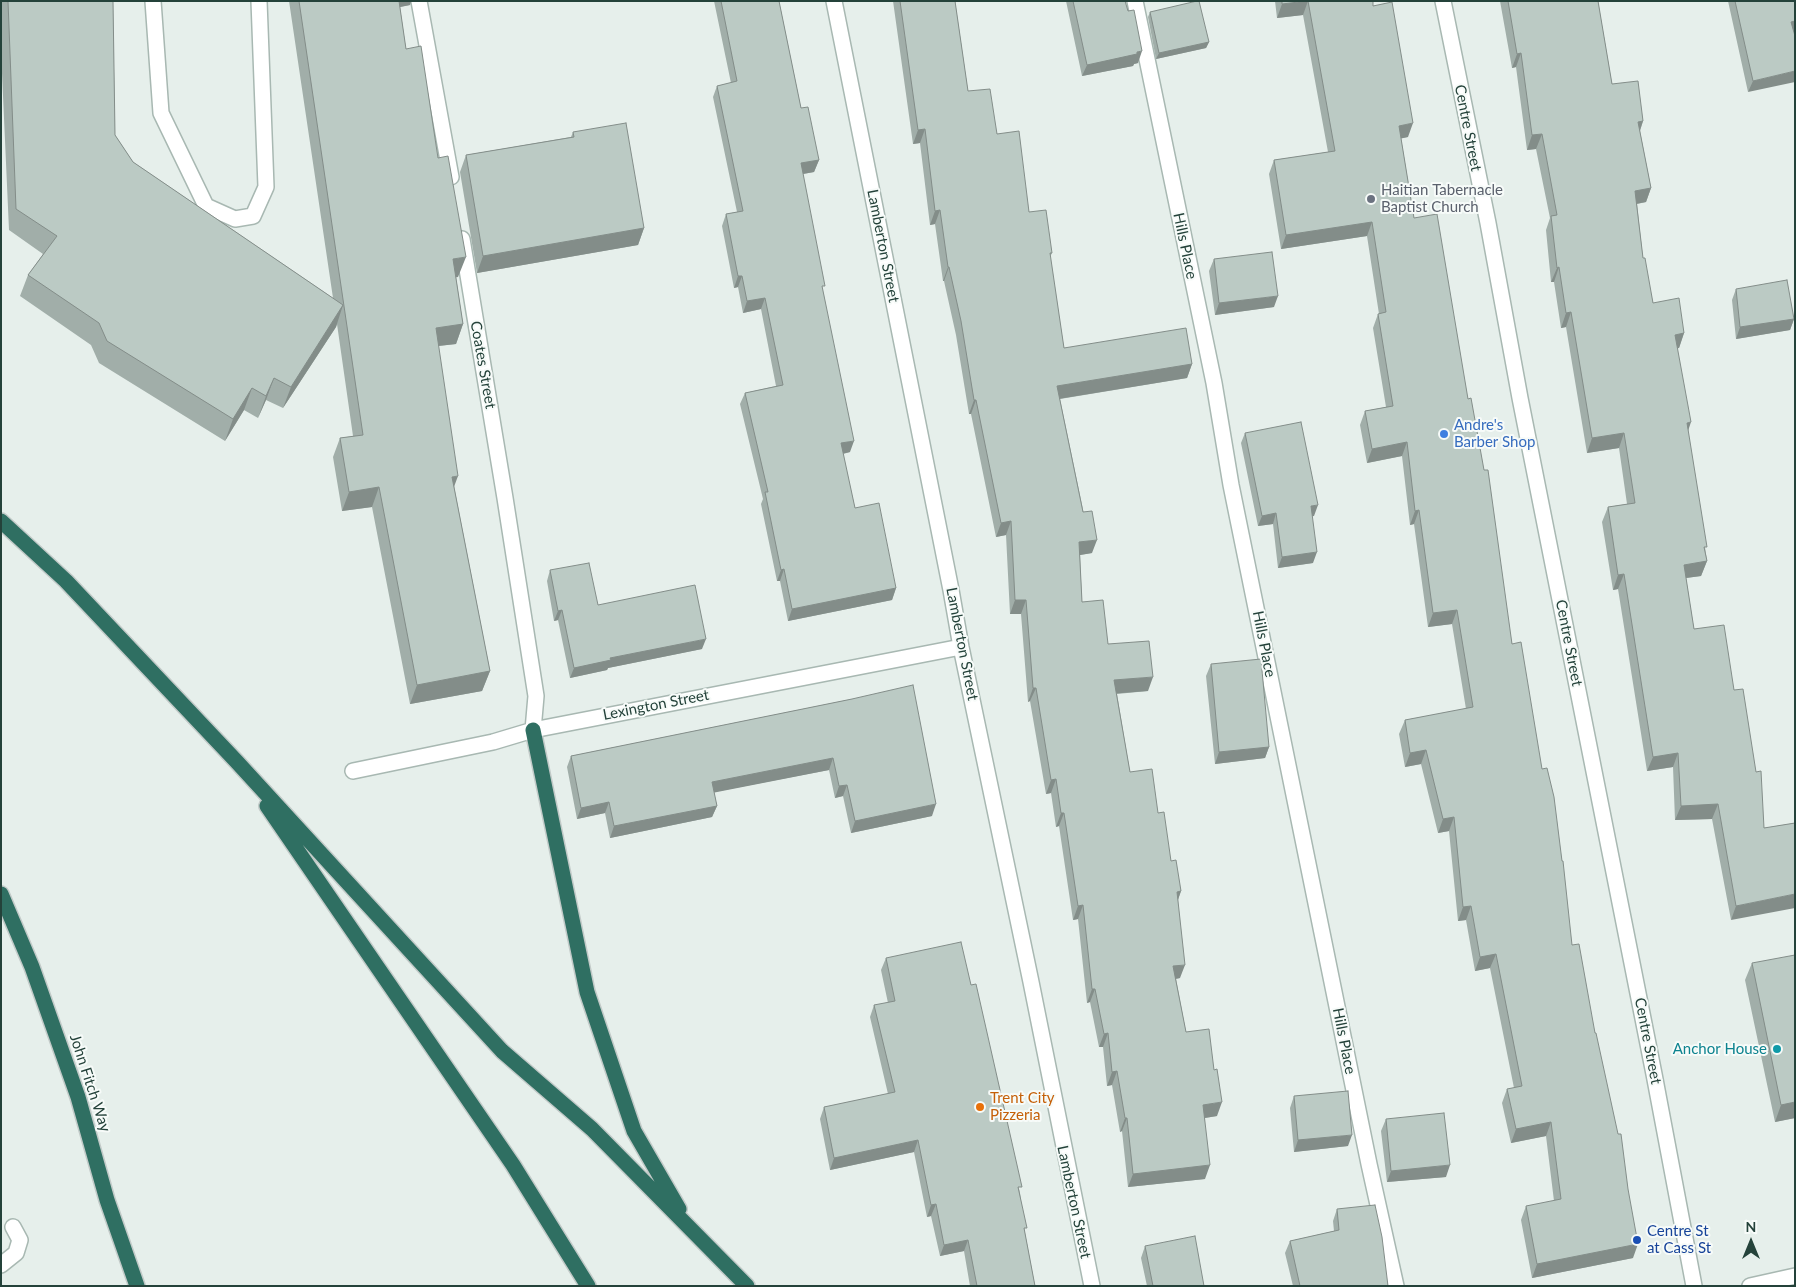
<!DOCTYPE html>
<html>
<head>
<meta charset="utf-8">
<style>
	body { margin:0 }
	#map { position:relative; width:1796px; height:1287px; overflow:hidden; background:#e6efeb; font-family:Lato,sans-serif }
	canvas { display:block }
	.frame { position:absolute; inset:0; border:2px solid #24423a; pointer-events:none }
	.north { position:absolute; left:1726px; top:1217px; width:50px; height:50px; -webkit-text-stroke:4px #f7fbf9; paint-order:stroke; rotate:0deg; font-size:14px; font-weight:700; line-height:20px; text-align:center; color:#24423a }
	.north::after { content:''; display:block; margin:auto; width:18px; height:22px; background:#24423a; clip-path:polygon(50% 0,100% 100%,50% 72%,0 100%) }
</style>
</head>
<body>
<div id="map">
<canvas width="1796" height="1287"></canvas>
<div class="frame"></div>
<div class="north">N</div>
</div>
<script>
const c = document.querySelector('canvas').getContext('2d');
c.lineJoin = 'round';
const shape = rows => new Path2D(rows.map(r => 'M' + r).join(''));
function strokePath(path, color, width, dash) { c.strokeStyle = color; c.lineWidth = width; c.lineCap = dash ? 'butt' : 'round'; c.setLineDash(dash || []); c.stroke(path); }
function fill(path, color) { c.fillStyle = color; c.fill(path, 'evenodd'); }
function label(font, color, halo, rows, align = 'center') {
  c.font = font + ' Lato,sans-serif'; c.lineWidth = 4; c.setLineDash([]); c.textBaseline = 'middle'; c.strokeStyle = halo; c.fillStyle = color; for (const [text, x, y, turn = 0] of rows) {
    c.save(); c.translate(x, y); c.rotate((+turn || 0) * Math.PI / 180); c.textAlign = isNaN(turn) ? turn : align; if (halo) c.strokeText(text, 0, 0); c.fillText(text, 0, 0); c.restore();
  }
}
const minor = shape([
	[153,1,161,113,206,206,235,219,253,216,266,187,259,1],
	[419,1,451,177],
	[834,1,951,590,961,647,1031,982,1092,1286],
	[1135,1,1214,383,1231,485,1369,1164,1396,1286],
	[1443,1,1488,223,1520,398,1654,1074,1694,1286],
	[462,239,505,498,536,696,533,730],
	[353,771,493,742,533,730,961,647],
	[1,1265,16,1253,20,1240,13,1227],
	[1750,1286,1795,1276]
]);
const highway = shape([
	[1,521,66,581,237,762,502,1051,592,1129,747,1286],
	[533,730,587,992,634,1131,679,1209],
	[267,806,513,1165,588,1286],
	[1,894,32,967,78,1097,107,1200,137,1286]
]);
strokePath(minor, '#a8b8b2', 18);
strokePath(highway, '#c2cac8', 18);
strokePath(minor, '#fff', 15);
strokePath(highway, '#2f6f62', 15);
fill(shape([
	[1,1,113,1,115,135,133,162,333,298,289,1,411,1,410,5,400,7,406,49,438,158,458,277,456,277,463,324,456,344,438,346,454,486,490,671,482,691,410,704,372,507,342,511,333,457,340,438,353,436,337,324,336,327,283,408,266,400,258,418,244,410,225,441,99,363,91,345,20,296,28,275,43,254,9,230,1,51],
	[714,1,779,1,801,108,819,160,814,172,803,174,850,452,843,454,855,508,896,588,892,600,788,621,780,581,777,581,761,504,763,499,740,404,745,393,776,386,761,309,743,313,738,287,734,288,722,226,726,214,737,212,713,97,717,86,731,83],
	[893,1,955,1,968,91,997,134,1029,212,1052,253,1050,257,1064,348,1192,364,1187,378,1060,399,1092,553,1080,555,1082,602,1108,644,1148,691,1117,694,1130,772,1158,813,1171,861,1181,891,1178,900,1180,978,1176,979,1186,1032,1217,1116,1205,1118,1205,1179,1128,1187,1122,1131,1120,1132,1112,1085,1107,1086,1103,1047,1099,1047,1090,1002,1087,1003,1078,919,1073,920,1059,826,1056,827,1051,793,1046,794,1030,701,1028,702,1021,614,1010,614,1006,535,996,537,971,414,969,414,956,335,944,281,943,281,935,224,930,225,920,143,913,144],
	[1066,1,1125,1,1138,63,1134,64,1133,66,1082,76],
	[1275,1,1373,1,1373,6,1408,137,1401,138,1414,218,1468,399,1512,644,1633,1258,1532,1278,1521,1220,1526,1206,1554,1201,1546,1136,1511,1143,1502,1103,1507,1089,1514,1088,1490,968,1475,971,1466,920,1458,921,1449,831,1438,833,1421,764,1405,767,1399,734,1405,720,1466,709,1452,624,1428,627,1414,524,1410,525,1402,456,1367,463,1360,425,1365,411,1386,407,1373,328,1378,314,1379,314,1367,236,1281,249,1269,174,1274,160,1328,152,1303,15,1277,18],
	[1500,1,1598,1,1612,84,1643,121,1640,131,1651,188,1646,202,1637,204,1643,258,1653,303,1684,333,1679,348,1677,348,1688,431,1707,561,1701,576,1686,578,1694,629,1734,690,1764,828,1795,823,1731,920,1712,819,1675,820,1673,767,1647,771,1618,589,1613,590,1602,522,1608,507,1627,504,1619,448,1587,453,1566,327,1561,328,1554,282,1551,282,1546,230,1550,218,1536,149,1527,150,1516,67,1512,68],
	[1728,1,1795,1,1795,32,1794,32,1748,92],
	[1150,12,1209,42,1206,48,1156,59,1148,17],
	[573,132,644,228,638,245,477,273,460,172,466,155,571,137],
	[1214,259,1274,307,1215,315,1209,271],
	[1736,289,1794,319,1790,330,1736,339,1732,300],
	[1245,433,1314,516,1312,516,1313,563,1278,568,1273,524,1258,526,1241,443],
	[550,570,598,605,702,649,608,668,607,670,570,678,558,620,554,621,547,581],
	[1211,664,1269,747,1265,758,1215,764,1206,676],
	[852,699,932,816,851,833,843,796,835,798,829,770,714,792,717,806,712,817,610,838,605,813,577,819,567,767,571,756],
	[886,958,971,985,1020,1193,1025,1233,1035,1286,970,1286,964,1251,940,1256,931,1216,927,1217,914,1152,830,1170,820,1119,824,1107,888,1094,870,1017,874,1005,888,1003,881,970],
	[1752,963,1795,1118,1775,1122,1745,980],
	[1294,1096,1348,1146,1294,1152,1290,1108],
	[1386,1119,1446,1177,1387,1182,1381,1131],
	[1337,1209,1388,1286,1293,1286,1285,1253,1290,1241,1334,1231,1333,1221],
	[1145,1246,1204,1286,1147,1286,1141,1258]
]), '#a1aea9');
fill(shape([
	[393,1,411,1,410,5,390,9],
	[1308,1,1303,15,1277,18,1282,4],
	[1795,21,1795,32,1787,33,1791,22],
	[1209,42,1206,48,1156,59,1159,53],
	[1142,51,1138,63,1134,64,1133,66,1082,76,1087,65],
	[1521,53,1516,67,1512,68,1517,54],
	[1795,71,1795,82,1748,92,1753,81],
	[1643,121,1638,136,1638,122],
	[1413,123,1408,137,1394,140,1399,126],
	[925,129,920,143,913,144,918,130],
	[1542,134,1536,149,1527,150,1532,135],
	[819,160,814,172,797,175,801,163],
	[1651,188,1646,202,1630,205,1635,191],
	[940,210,935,224,930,225,935,211],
	[1372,222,1367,236,1281,249,1286,235],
	[644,228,638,245,477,273,483,256],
	[466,257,458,277,446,279,453,259],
	[948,267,949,267,944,281,943,281],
	[1559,267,1554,282,1551,282,1557,268],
	[738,276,742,276,738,287,734,288],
	[1278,296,1274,307,1215,315,1219,303],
	[765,298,761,309,743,313,747,301],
	[343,305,336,327,283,408,291,387],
	[1571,312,1566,327,1561,328,1566,313],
	[1794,319,1790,330,1736,339,1740,327],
	[463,324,456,344,429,347,436,328],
	[1684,333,1679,348,1669,350,1675,335],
	[1192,364,1187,378,1052,400,1057,386],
	[274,378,266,400,258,418,266,396],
	[252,388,244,410,225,441,233,419],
	[974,400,976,400,971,414,969,414],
	[1691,422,1686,437,1687,423],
	[1624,433,1619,448,1587,453,1592,438],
	[854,441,850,452,837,455,841,443],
	[1407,442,1402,456,1367,463,1372,449],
	[458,476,451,495,452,477],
	[379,487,372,507,342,511,349,492],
	[1318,505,1314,516,1307,517,1311,506],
	[1419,510,1414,524,1410,525,1415,511],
	[1276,513,1273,524,1258,526,1262,516],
	[1011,521,1006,535,996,537,1001,523],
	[1097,540,1092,553,1074,556,1079,542],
	[1317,552,1313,563,1278,568,1282,557],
	[1707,561,1701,576,1678,579,1684,565],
	[784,569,780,581,777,581,781,570],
	[1624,574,1618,589,1613,590,1618,575],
	[896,588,892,600,788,621,792,609],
	[1015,600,1026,600,1021,614,1010,614],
	[562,610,558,620,554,621,558,611],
	[1457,610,1452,624,1428,627,1433,613],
	[706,639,702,649,608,668,607,670,570,678,574,668,610,658],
	[490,671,482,691,410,704,417,685],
	[1153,677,1148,691,1109,694,1114,680],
	[1033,688,1036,688,1030,701,1028,702],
	[1269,747,1265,758,1215,764,1219,752],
	[1426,750,1421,764,1405,767,1410,753],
	[1678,753,1673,767,1647,771,1653,757],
	[833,758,829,770,707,794,712,782],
	[1056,779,1051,793,1046,794,1051,780],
	[847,785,843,796,835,798,839,786],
	[609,802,605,813,577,819,581,808],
	[936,804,932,816,851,833,855,821],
	[1718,804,1712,819,1675,820,1681,806],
	[717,806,712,817,610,838,614,826],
	[1061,813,1064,813,1059,826,1056,827],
	[1454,817,1449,831,1438,833,1443,819],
	[1181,891,1176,905,1177,892],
	[1795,894,1795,908,1731,920,1736,906],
	[1083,905,1078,919,1073,920,1078,906],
	[1471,906,1466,920,1458,921,1463,907],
	[1496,954,1490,968,1475,971,1480,957],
	[1185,965,1180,978,1168,980,1173,966],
	[1092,989,1095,989,1090,1002,1087,1003],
	[1108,1033,1103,1047,1099,1047,1104,1034],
	[1117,1071,1112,1085,1107,1086,1112,1072],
	[1222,1102,1217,1116,1198,1119,1203,1105],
	[1795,1102,1795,1118,1775,1122,1781,1105],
	[1125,1118,1127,1118,1122,1131,1120,1132],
	[1551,1122,1546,1136,1511,1143,1516,1129],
	[1352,1135,1348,1146,1294,1152,1298,1140],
	[918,1140,914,1152,830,1170,834,1158],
	[1210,1165,1205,1179,1128,1187,1133,1174],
	[1450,1165,1446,1177,1387,1182,1391,1171],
	[936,1204,931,1216,927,1217,931,1205],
	[968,1240,964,1251,940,1256,944,1245],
	[1638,1244,1633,1258,1532,1278,1537,1264]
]), '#838d89');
const building = shape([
	[8,1,113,1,115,135,133,162,343,305,291,387,274,378,266,396,252,388,233,419,107,341,99,323,28,275,57,236,16,209,8,1],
	[299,1,399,1,406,49,421,46,438,158,448,156,466,257,453,259,463,324,436,328,458,476,452,477,490,671,417,685,379,487,349,492,340,438,363,435,299,1],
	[721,1,779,1,801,108,808,107,819,160,801,163,825,286,822,286,854,441,841,443,855,508,879,503,896,588,792,609,784,569,781,570,765,492,768,492,745,393,783,385,765,298,747,301,742,276,738,276,726,214,743,211,717,86,737,81,721,1],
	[900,1,955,1,968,91,990,89,997,134,1019,131,1029,212,1046,210,1052,253,1050,253,1064,348,1186,328,1192,364,1057,386,1083,512,1092,511,1097,540,1079,542,1082,602,1103,600,1108,644,1149,641,1153,677,1114,680,1130,772,1152,769,1158,813,1164,812,1171,861,1176,860,1181,891,1177,892,1185,965,1173,966,1186,1032,1209,1029,1214,1070,1217,1069,1222,1102,1203,1105,1210,1165,1133,1174,1127,1118,1125,1118,1117,1071,1112,1072,1108,1033,1104,1034,1095,989,1092,989,1083,905,1078,906,1064,813,1061,813,1056,779,1051,780,1036,688,1033,688,1026,600,1015,600,1011,521,1001,523,976,400,974,400,961,321,949,267,948,267,940,210,935,211,925,129,918,130,900,1],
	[1073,1,1125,1,1128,11,1134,10,1142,51,1137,52,1137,54,1087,65,1073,1],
	[1197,1,1199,1,1209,42,1159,53,1150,12,1197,1],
	[1282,1,1307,1,1282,4,1282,1],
	[1308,1,1373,1,1373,6,1392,2,1413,123,1399,126,1414,218,1437,214,1468,399,1471,398,1484,470,1488,470,1512,644,1521,642,1542,769,1547,768,1554,797,1562,861,1563,861,1572,945,1579,944,1595,1033,1596,1033,1618,1134,1621,1134,1628,1189,1638,1244,1537,1264,1526,1206,1561,1199,1551,1122,1516,1129,1507,1089,1522,1086,1496,954,1480,957,1471,906,1463,907,1454,817,1443,819,1426,750,1410,753,1405,720,1473,707,1457,610,1433,613,1419,510,1415,511,1407,442,1372,449,1365,411,1393,406,1378,314,1386,312,1372,222,1286,235,1274,160,1335,151,1308,1],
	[1508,1,1598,1,1612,84,1638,81,1643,121,1638,122,1651,188,1635,191,1643,258,1645,258,1653,303,1679,298,1684,333,1675,335,1691,422,1687,423,1707,547,1704,547,1707,561,1684,565,1694,629,1724,625,1734,690,1743,689,1756,772,1761,771,1764,828,1795,823,1795,894,1736,906,1718,804,1681,806,1678,753,1653,757,1624,574,1618,575,1608,507,1635,503,1624,433,1592,438,1571,312,1566,313,1559,267,1557,268,1551,216,1557,215,1542,134,1532,135,1521,53,1517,54,1508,1],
	[1735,1,1795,1,1795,21,1791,22,1795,36,1795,71,1753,81,1735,1],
	[626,123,644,228,483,256,466,155,574,137,573,132,626,123],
	[1272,252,1278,296,1219,303,1214,259,1272,252],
	[1787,280,1794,319,1740,327,1736,289,1787,280],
	[1301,422,1318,505,1311,506,1317,552,1282,557,1276,513,1262,516,1245,433,1301,422],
	[589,563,598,605,695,585,706,639,610,658,611,660,574,668,562,610,558,611,550,570,589,563],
	[1261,659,1269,747,1219,752,1211,664,1261,659],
	[913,685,936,804,855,821,847,785,839,786,833,758,712,782,717,806,614,826,609,802,581,808,571,756,852,699,913,685],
	[961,942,971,985,976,984,1022,1187,1018,1187,1027,1228,1024,1228,1035,1286,977,1286,968,1240,944,1245,936,1204,931,1205,918,1140,834,1158,824,1107,895,1092,874,1005,895,1001,886,958,961,942],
	[1795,955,1795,1102,1781,1105,1752,963,1795,955],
	[1348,1091,1352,1135,1298,1140,1294,1096,1348,1091],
	[1444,1113,1450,1165,1391,1171,1386,1119,1444,1113],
	[1375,1205,1382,1237,1388,1286,1300,1286,1290,1241,1339,1230,1337,1209,1375,1205],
	[1195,1236,1204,1286,1153,1286,1145,1246,1195,1236]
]);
fill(building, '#bbcac4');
strokePath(building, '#838d89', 1);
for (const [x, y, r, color] of [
	[1371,199,5,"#6b7280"],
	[1444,434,5,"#3f7fe0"],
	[1777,1049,5,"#0f9aa8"],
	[980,1107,5,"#e8710a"],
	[1637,1240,5,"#1a4fb4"]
]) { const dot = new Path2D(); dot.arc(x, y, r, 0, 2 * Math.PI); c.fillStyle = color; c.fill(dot); strokePath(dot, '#f7fbf9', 2); }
label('15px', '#24423a', '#f7fbf9', [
	["Centre Street",1468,128,79],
	["Lamberton Street",883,246,79],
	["Hills Place",1185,246,78],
	["Coates Street",483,365,80],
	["Centre Street",1569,643,79],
	["Lamberton Street",962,644,79],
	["Hills Place",1264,644,79],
	["Lexington Street",656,705,-11],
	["Hills Place",1344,1041,79],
	["Centre Street",1648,1041,79],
	["John Fitch Way",90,1083,72],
	["Lamberton Street",1074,1202,78]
]);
label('15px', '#5b616d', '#f7fbf9', [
	["Haitian Tabernacle",1381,190],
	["Baptist Church",1381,207]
], 'left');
label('15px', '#366cbe', '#f7fbf9', [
	["Andre's",1454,425],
	["Barber Shop",1454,442]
], 'left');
label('15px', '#0d838f', '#f7fbf9', [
	["Anchor House",1767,1049]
], 'right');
label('15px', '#c56008', '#f7fbf9', [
	["Trent City",990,1098],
	["Pizzeria",990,1115]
], 'left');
label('15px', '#164399', '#f7fbf9', [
	["Centre St",1647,1231],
	["at Cass St",1647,1248]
], 'left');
</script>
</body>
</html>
